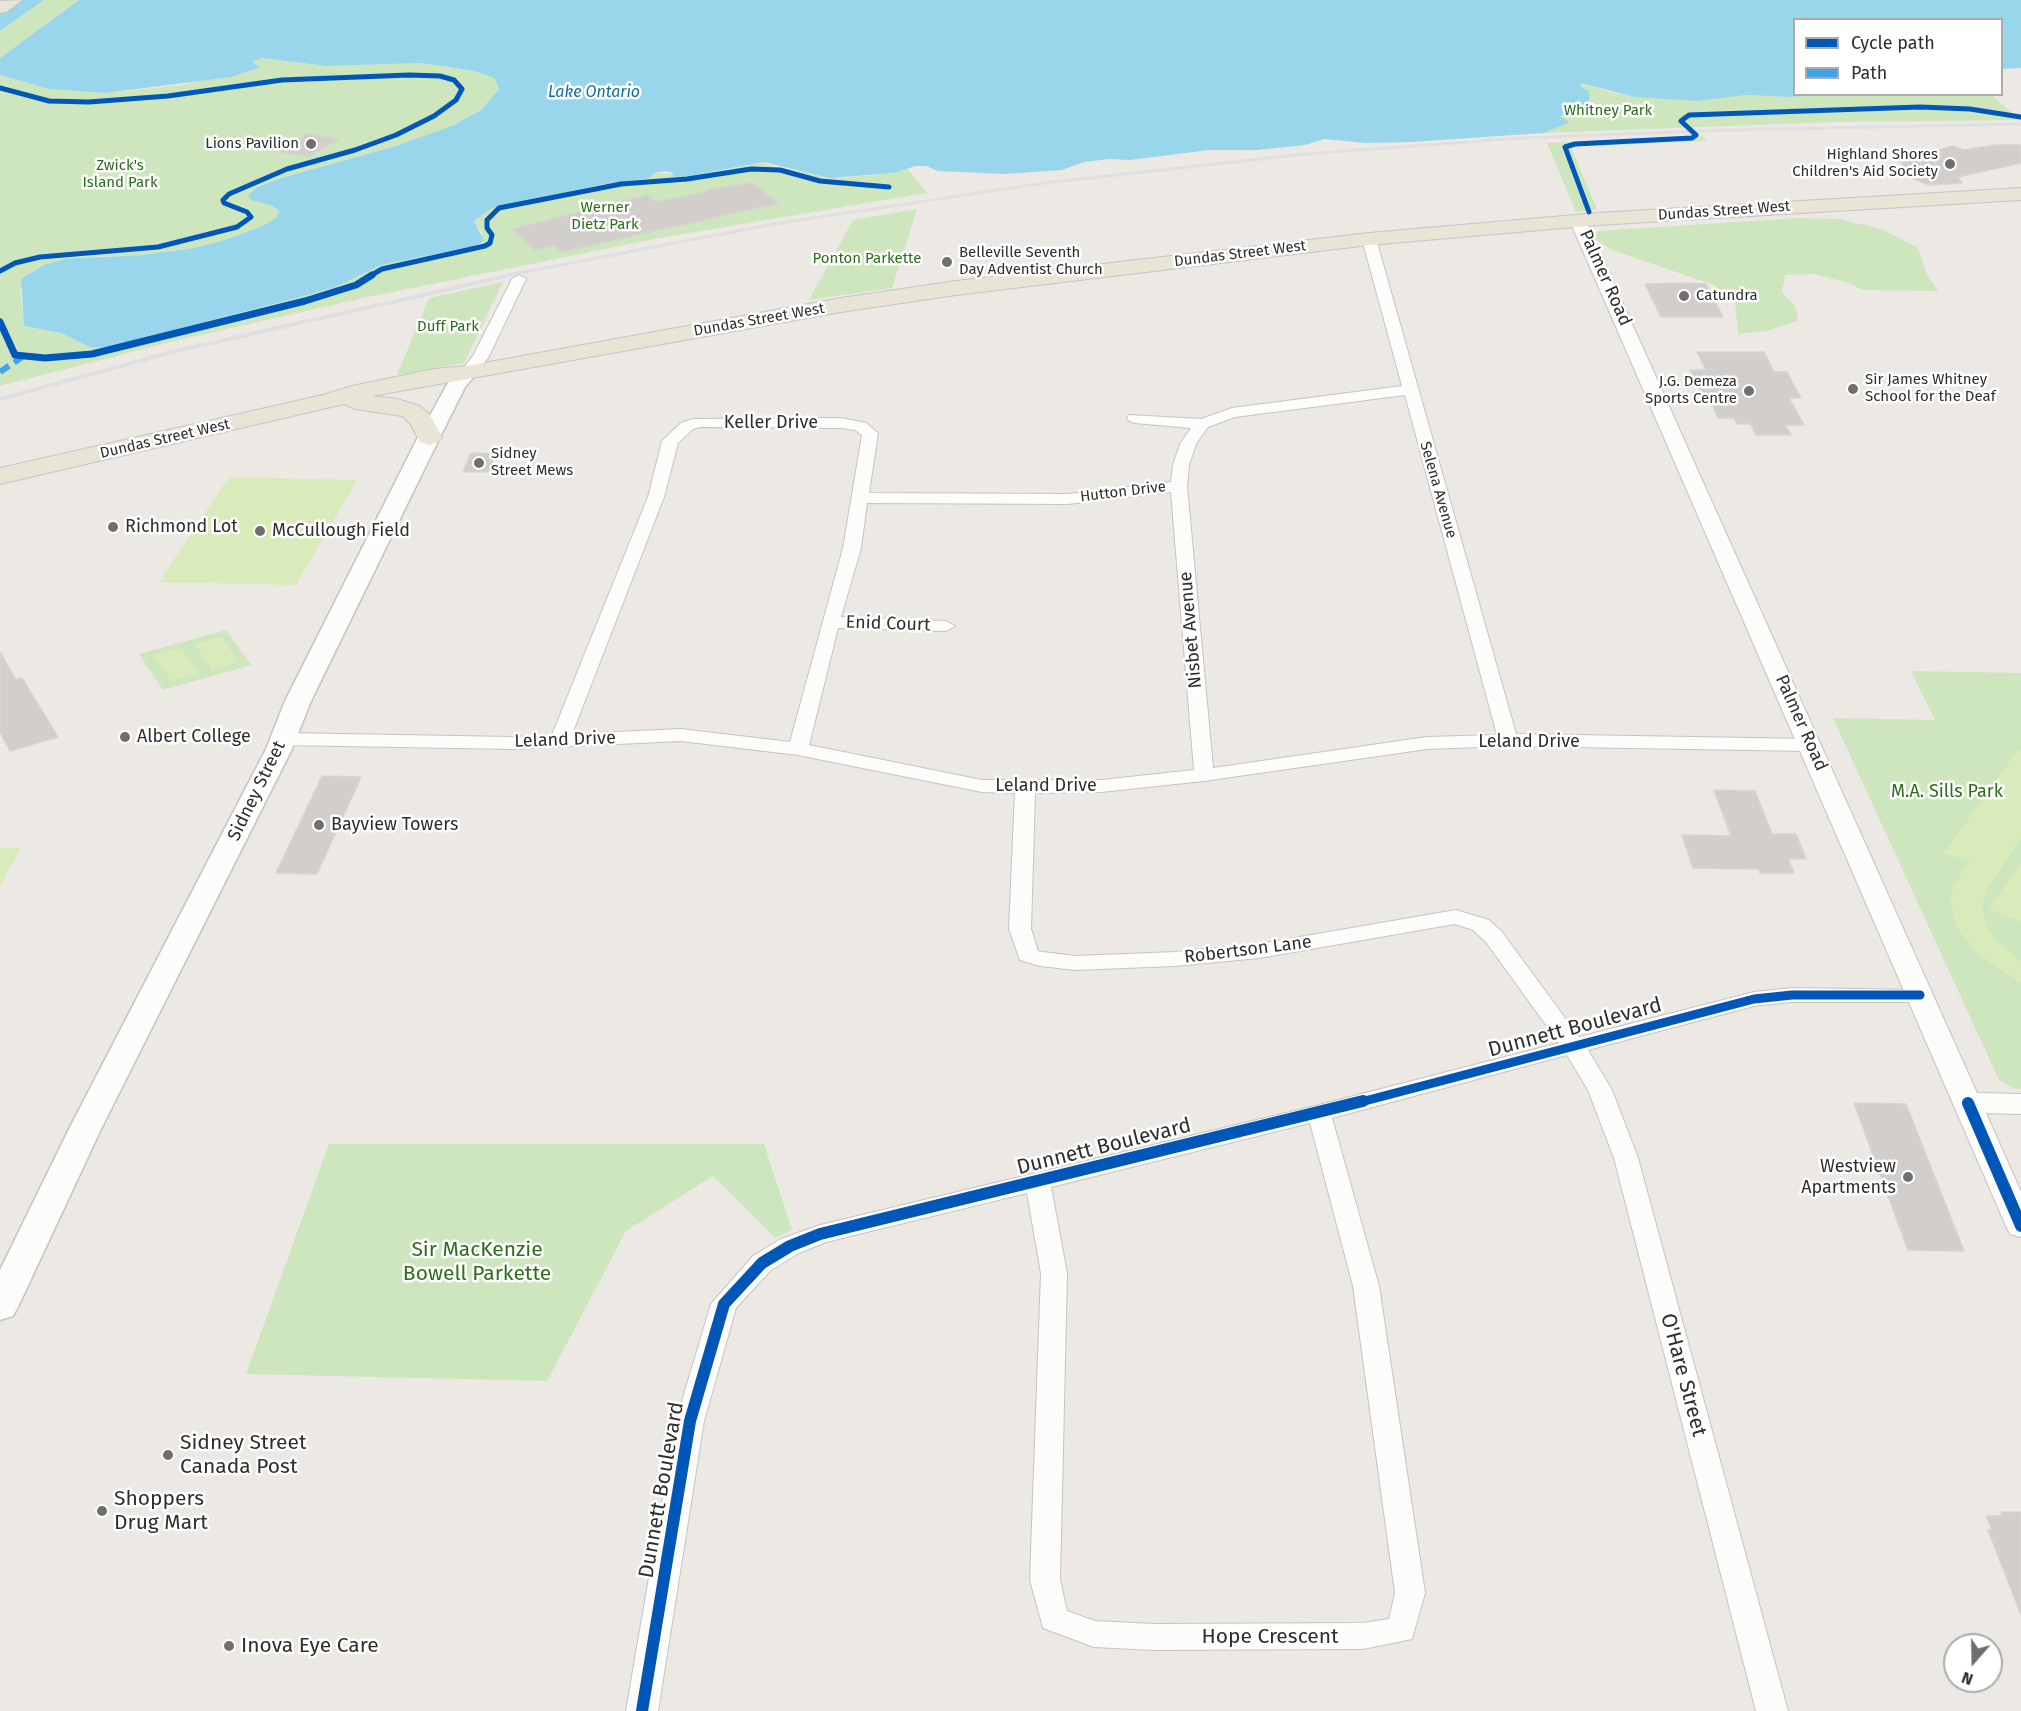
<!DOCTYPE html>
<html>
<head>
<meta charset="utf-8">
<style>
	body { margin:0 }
	#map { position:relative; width:2021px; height:1711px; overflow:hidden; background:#ece8e4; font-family:"Fira Sans",sans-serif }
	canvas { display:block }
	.legend { position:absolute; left:1793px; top:18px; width:210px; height:78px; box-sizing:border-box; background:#fff; border:2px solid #ababab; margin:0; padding:8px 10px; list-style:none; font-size:18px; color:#2e2e2e }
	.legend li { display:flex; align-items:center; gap:12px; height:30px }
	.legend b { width:30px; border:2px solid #ababab }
	.north { position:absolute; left:1943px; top:1633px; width:60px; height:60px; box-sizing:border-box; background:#fff; border:2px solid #ababab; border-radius:50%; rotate:200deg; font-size:16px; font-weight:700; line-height:24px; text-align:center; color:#2e2e2e }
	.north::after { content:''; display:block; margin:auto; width:21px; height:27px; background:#706f6e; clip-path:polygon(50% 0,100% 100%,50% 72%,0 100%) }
</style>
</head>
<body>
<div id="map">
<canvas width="2021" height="1711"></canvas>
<ul class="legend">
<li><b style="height:8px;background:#0057b8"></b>Cycle path</li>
<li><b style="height:8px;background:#3ea3eb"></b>Path</li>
</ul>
<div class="north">N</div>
</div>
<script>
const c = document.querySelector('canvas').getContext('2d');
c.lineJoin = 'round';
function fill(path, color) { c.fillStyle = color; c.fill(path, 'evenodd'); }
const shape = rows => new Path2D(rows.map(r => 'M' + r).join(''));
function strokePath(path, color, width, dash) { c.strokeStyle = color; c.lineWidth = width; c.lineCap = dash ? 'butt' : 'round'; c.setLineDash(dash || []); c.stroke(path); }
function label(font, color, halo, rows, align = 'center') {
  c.font = font + ' "Fira Sans",sans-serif'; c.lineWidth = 5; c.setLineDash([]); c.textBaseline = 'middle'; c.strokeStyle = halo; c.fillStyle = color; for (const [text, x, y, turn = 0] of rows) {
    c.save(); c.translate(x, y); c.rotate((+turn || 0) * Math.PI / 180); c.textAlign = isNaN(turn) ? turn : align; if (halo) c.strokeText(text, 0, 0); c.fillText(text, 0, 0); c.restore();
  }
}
fill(shape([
	[44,0,79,0,0,58,0,31],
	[262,58,327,66,421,63,475,71,494,78,499,89,481,110,454,125,396,146,281,178,251,200,273,206,279,210,276,218,262,226,228,239,194,248,141,255,95,257,20,288,24,326,61,333,89,347,110,347,304,296,350,280,381,265,480,245,482,233,474,221,493,207,604,184,650,178,654,173,700,175,764,162,774,167,843,178,893,173,907,168,927,193,659,238,363,298,175,341,0,386,0,75,49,89,105,93,182,85,260,66,251,62],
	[1580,83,1617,94,1697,101,1747,95,1788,97,1829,94,1992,95,2014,115,2021,115,2021,120,1835,122,1544,133,1569,122,1557,116,1581,87],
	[1702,136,1707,141,1571,147,1597,209,1576,212,1547,143],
	[917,209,892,288,809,300,853,220],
	[1798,218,1838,219,1882,229,1918,248,1926,273,1938,291,1862,290,1849,283,1814,274,1785,275,1782,292,1795,306,1798,321,1766,331,1738,334,1735,302,1714,285,1612,250,1594,239,1598,231],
	[503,282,464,363,397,375,429,298],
	[226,630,251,665,163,690,139,654],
	[1911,671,2021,673,2021,1089,2013,1088,1999,1080,1833,718,1935,720],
	[329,1144,764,1144,792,1230,775,1238,713,1176,626,1231,547,1381,246,1374]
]), '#cee6be');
fill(shape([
	[229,477,357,480,296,585,159,582],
	[221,637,239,662,212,670,194,644],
	[182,648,199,674,171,681,154,655],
	[2018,750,2021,751,2021,838,1987,890,1982,907,1988,928,1995,939,2021,961,2021,983,1980,956,1960,932,1954,920,1950,897,1953,887,1969,862,1944,853],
	[0,848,21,848,0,885],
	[2021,864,2021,922,1988,909]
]), '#d9eabb');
fill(shape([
	[0,0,44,0,0,31],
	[79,0,2021,0,2021,68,2002,69,2002,20,1794,20,1794,94,1829,95,1788,97,1747,95,1697,101,1635,97,1580,83,1581,87,1589,91,1589,110,1559,116,1570,122,1544,133,1411,142,1366,143,1324,139,1305,145,1257,150,1209,150,1130,160,1109,159,1084,162,1062,170,1004,174,938,171,926,166,916,166,893,173,830,178,764,162,689,176,674,177,673,173,666,171,654,173,650,178,604,184,492,208,474,221,484,241,475,246,381,265,338,286,304,296,110,347,89,347,61,333,24,326,21,279,44,265,66,259,141,255,194,248,228,239,262,226,276,218,279,211,273,206,251,200,248,196,256,188,281,178,396,146,454,125,481,110,499,89,494,78,475,71,421,63,327,66,262,58,252,62,261,67,231,77,105,93,49,89,0,75,0,58]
]), '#99d6ec');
const building = shape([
	[307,134,339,139,310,156,277,152,307,134],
	[1995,145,2021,145,2021,163,1958,177,1962,183,1929,185,1914,179,1897,158,1912,158,1953,146,1964,150,1995,145],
	[752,183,779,203,561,252,555,246,535,250,512,229,647,195,656,202,707,192,705,190,752,183],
	[1686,283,1706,284,1723,317,1661,317,1645,284,1686,283],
	[1697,352,1764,352,1774,372,1787,372,1801,398,1789,398,1804,425,1785,425,1791,435,1756,435,1751,424,1737,424,1734,418,1718,418,1709,397,1703,397,1690,370,1706,370,1697,352],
	[471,453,496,454,488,472,463,472,471,453],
	[0,652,16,680,22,678,58,737,10,751,0,732,0,652],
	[322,776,361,777,317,874,276,873,322,776],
	[1714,790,1755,791,1772,834,1796,834,1806,859,1788,859,1794,873,1760,873,1759,869,1693,868,1682,835,1731,836,1714,790],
	[1854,1103,1906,1104,1964,1251,1908,1250,1854,1103],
	[2001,1512,2021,1512,2021,1615,1988,1530,1992,1530,1986,1516,2002,1516,2001,1512]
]);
fill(building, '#d1cecb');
strokePath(building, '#d7d4d0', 1.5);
const minor = shape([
	[1369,235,1376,239,1516,734,1810,739,1820,745,1810,751,1508,746,1427,749,1204,781,1101,792,1035,793,1031,929,1038,951,1043,952,1075,956,1175,952,1259,944,1456,910,1489,920,1502,932,1579,1037,1754,992,1792,988,1928,990,1931,995,1928,1000,1920,1002,1792,1002,1754,1006,1588,1050,1612,1090,1638,1158,1788,1711,1756,1711,1614,1158,1588,1090,1567,1055,1332,1118,1379,1286,1425,1593,1412,1639,1363,1649,1154,1650,1094,1647,1043,1628,1030,1580,1041,1273,1027,1193,826,1242,799,1253,771,1270,736,1308,704,1421,658,1711,626,1711,676,1421,711,1304,753,1256,781,1239,820,1225,1319,1105,1559,1043,1486,942,1473,930,1455,924,1259,958,1175,966,1075,970,1040,966,1020,960,1009,929,1015,793,982,792,798,755,681,741,513,749,284,745,274,739,284,733,513,737,552,735,648,497,662,441,681,423,693,419,841,418,866,423,878,433,869,493,1068,494,1171,482,1173,465,1180,444,1191,428,1135,423,1129,421,1127,418,1129,415,1201,419,1232,408,1402,386,1362,239,1369,235],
	[1405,395,1497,735,1427,737,1213,768,1187,486,1189,465,1196,444,1208,427,1235,417,1405,395],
	[700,427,841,428,855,430,862,435,843,548,790,742,681,729,572,734,664,497,678,443,693,429,700,427],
	[1171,492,1194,770,1101,780,982,780,809,745,838,628,946,631,955,626,946,621,841,617,861,548,867,503,1068,504,1171,492],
	[1310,1123,1353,1286,1395,1593,1389,1619,1363,1623,1154,1624,1095,1621,1067,1611,1060,1580,1067,1273,1051,1187,1310,1123],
	[519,275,526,279,488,358,472,376,462,376,459,373,473,356,512,279,519,275]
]);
const tertiary = shape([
	[1578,216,1586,221,1977,1093,2021,1094,2021,1114,1986,1113,2021,1192,2021,1237,2010,1234,2006,1226,1570,221,1578,216]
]);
const secondary = shape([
	[467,367,474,369,477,373,465,387,440,437,311,701,292,749,101,1129,18,1307,13,1316,0,1320,0,1270,69,1129,266,749,285,701,418,437,449,381,460,369,467,367]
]);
const primary = shape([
	[22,0,6,12,0,13,0,1,22,0],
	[2021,188,2021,200,1598,225,1369,245,956,295,841,312,372,396,397,399,420,406,430,415,442,437,438,442,429,445,420,442,410,423,402,416,355,409,344,404,0,484,0,468,323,395,352,386,434,369,467,366,841,298,956,281,1369,233,1598,213,2021,188]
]);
strokePath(minor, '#c5c4c5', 2);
strokePath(tertiary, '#c5c4c5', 2);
strokePath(secondary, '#c5c4c5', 3);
strokePath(primary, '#c6c5c4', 2);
fill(minor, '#fcfcfb');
fill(tertiary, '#fcfcfb');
fill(secondary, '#fcfcfb');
fill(primary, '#e8e4d6');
strokePath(shape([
	[503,276,774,224,1044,183,1305,154,1521,138,1730,130,2021,124]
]), '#dfdfe1', 3);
strokePath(shape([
	[0,399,176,351,511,275]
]), '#dfdfe1', 4);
strokePath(shape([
	[0,372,22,357]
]), '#3ea3eb', 6, [11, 6]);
strokePath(shape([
	[0,88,49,101,89,102,168,96,282,80,409,75,440,76,454,80,462,89,456,100,434,116,396,135,355,150,287,169,229,194,223,200,224,203,247,212,251,217,237,227,158,247,40,257,15,263,0,271],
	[1589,212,1565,147,1575,144,1692,138,1696,135,1681,121,1689,115,1920,107,1970,109,2021,117],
	[370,276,382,269,485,246,490,243,492,235,487,228,487,220,499,208,621,184,687,179,751,169,780,170,820,181,889,187]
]), '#0057b8', 5);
strokePath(shape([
	[0,322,15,355,45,358,92,354,305,301,356,285,372,275]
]), '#0057b8', 7);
strokePath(shape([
	[1357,1103,1754,999,1792,995,1920,995]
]), '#0057b8', 9);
strokePath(shape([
	[1968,1103,2021,1226],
	[642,1711,690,1421,724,1304,762,1263,790,1246,820,1234,1363,1101]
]), '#0057b8', 12);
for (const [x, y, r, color] of [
	[311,144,6,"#706f6e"],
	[1950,164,6,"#706f6e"],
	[947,262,6,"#706f6e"],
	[1684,296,6,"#706f6e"],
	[1853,389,6,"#706f6e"],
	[1749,391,6,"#706f6e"],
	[479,463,6,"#706f6e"],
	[113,527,6,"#706f6e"],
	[260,531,6,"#706f6e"],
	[125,737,6,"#706f6e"],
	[319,825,6,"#706f6e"],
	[1908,1177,6,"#706f6e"],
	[168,1455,6,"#706f6e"],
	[102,1511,6,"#706f6e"],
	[229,1646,6,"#706f6e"]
]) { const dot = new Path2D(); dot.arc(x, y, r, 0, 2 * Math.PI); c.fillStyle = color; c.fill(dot); strokePath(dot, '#fff', 2); }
label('15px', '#2c6e1b', '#fff', [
	["Whitney Park",1608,111],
	["Zwick's",120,166],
	["Island Park",120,183],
	["Werner",605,208],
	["Dietz Park",605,225],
	["Ponton Parkette",867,259],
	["Duff Park",448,327]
]);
label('15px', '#2e2e2e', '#fff', [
	["Lions Pavilion",299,144,"right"],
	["Highland Shores",1938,155,"right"],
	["Children's Aid Society",1938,172,"right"],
	["Belleville Seventh",959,253],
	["Day Adventist Church",959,270],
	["Catundra",1696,296],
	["Sir James Whitney",1865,380],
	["School for the Deaf",1865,397],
	["J.G. Demeza",1737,382,"right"],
	["Sports Centre",1737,399,"right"],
	["Sidney",491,454],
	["Street Mews",491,471]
], 'left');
label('15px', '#2e2e2e', '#fff', [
	["Dundas Street West",1724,211,-4],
	["Dundas Street West",1240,254,-7],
	["Dundas Street West",759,320,-10],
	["Dundas Street West",165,439,-13],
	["Selena Avenue",1438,490,74],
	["Hutton Drive",1123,492,-7]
]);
label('italic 16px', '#0d6fa3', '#fff', [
	["Lake Ontario",594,93]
]);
label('18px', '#2e2e2e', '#fff', [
	["Palmer Road",1605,278,66],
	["Keller Drive",771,423],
	["Enid Court",888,624,2],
	["Nisbet Avenue",1191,630,-95],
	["Palmer Road",1801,723,66],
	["Leland Drive",565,740,-2],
	["Leland Drive",1529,742],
	["Leland Drive",1046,786],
	["Sidney Street",257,791,-64],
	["Robertson Lane",1248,950,-7]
]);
label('18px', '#2e2e2e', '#fff', [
	["Richmond Lot",125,527],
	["McCullough Field",272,531],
	["Albert College",137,737],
	["Bayview Towers",331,825],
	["Westview",1896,1167,"right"],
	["Apartments",1896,1188,"right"]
], 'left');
label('18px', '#2c6e1b', '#fff', [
	["M.A. Sills Park",1947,792]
]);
label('21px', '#2e2e2e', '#fff', [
	["Dunnett Boulevard",1575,1028,-15],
	["Dunnett Boulevard",1104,1147,-14],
	["O'Hare Street",1683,1375,75],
	["Dunnett Boulevard",662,1490,-80],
	["Hope Crescent",1270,1637]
]);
label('21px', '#2c6e1b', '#fff', [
	["Sir MacKenzie",477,1250],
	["Bowell Parkette",477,1274]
]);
label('21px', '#2e2e2e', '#fff', [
	["Sidney Street",180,1443],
	["Canada Post",180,1467],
	["Shoppers",114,1499],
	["Drug Mart",114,1523],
	["Inova Eye Care",241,1646]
], 'left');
</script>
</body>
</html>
